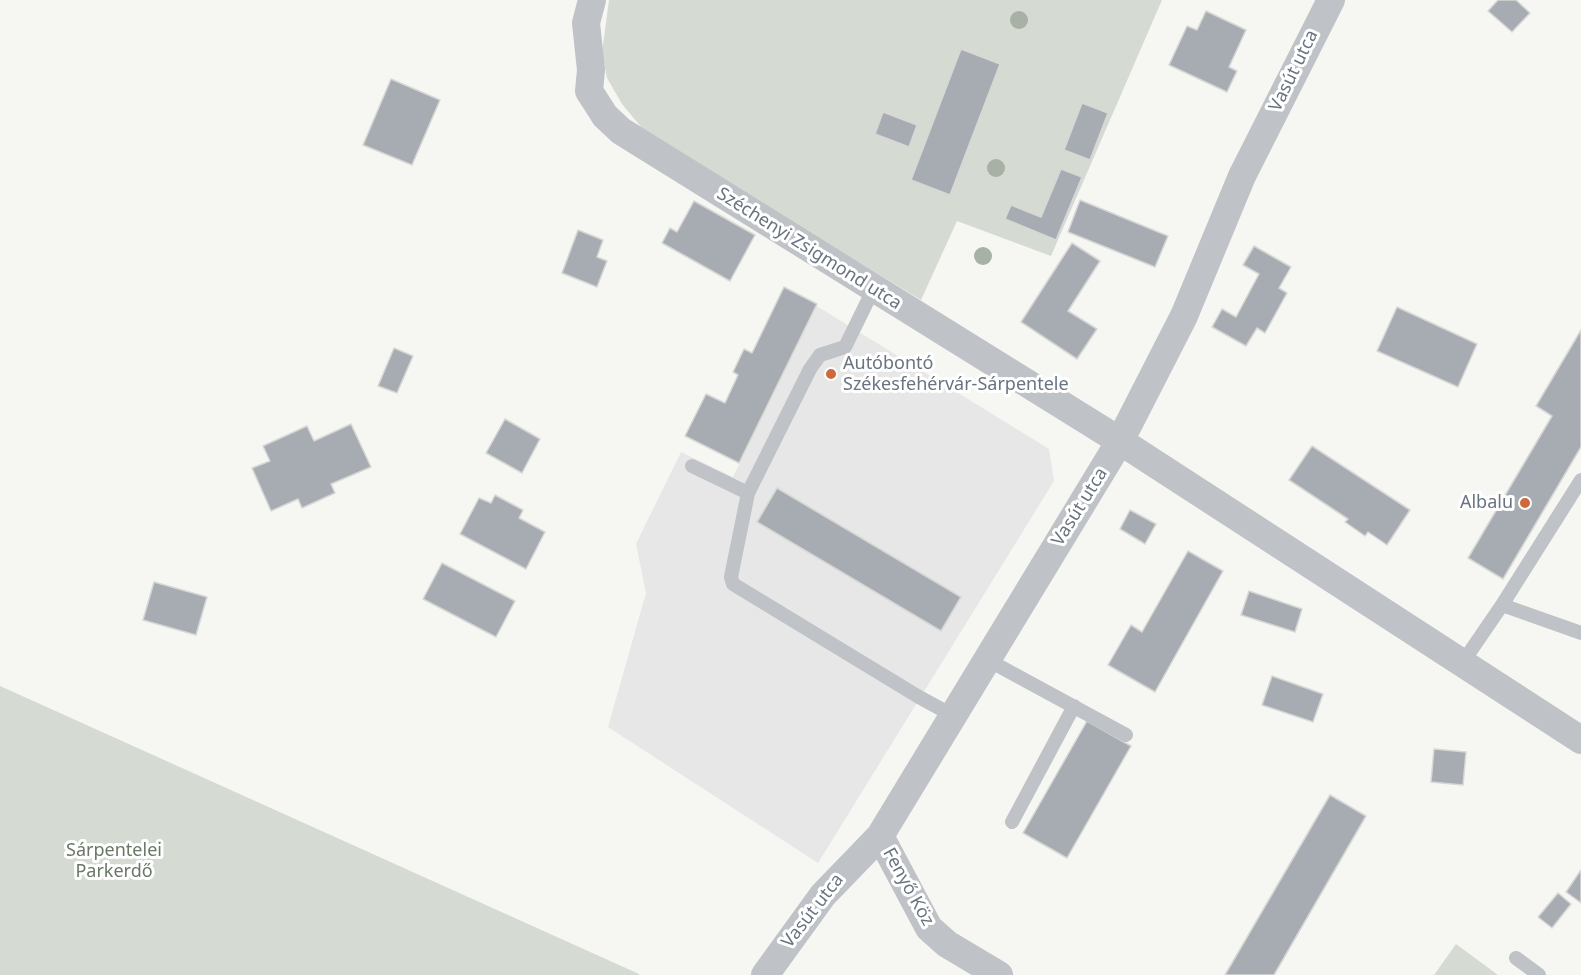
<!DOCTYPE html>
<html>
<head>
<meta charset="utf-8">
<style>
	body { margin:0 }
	canvas { display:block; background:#f6f6f3 }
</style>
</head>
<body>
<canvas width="1581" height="975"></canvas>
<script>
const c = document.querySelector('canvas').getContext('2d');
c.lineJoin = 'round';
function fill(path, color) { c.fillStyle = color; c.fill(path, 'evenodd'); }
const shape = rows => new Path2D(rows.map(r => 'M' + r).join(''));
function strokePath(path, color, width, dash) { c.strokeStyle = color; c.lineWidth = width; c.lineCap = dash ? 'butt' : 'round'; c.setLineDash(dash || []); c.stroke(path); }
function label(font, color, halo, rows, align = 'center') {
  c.font = font + ' "Noto Sans",sans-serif'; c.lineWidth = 6; c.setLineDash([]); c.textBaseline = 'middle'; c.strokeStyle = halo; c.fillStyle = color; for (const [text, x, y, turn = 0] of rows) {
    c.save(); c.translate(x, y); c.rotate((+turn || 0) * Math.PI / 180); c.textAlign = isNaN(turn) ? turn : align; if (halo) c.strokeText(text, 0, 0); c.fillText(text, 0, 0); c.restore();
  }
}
fill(shape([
	[815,305,1049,449,1054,481,818,863,608,727,646,593,636,544,681,452,733,477]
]), '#e6e7e6');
fill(shape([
	[609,0,1162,0,1051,256,957,221,921,300,646,133,622,104,607,78,602,53],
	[0,686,639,974,639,975,0,975],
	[1456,944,1498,975,1434,975]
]), '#d5dad3');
const building = shape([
	[1498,0,1516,0,1530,13,1512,32,1488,11,1498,0],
	[1206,11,1246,30,1229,67,1237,71,1227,92,1169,65,1187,26,1197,30,1206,11],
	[961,49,1000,64,950,195,911,180,961,49],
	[391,79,440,100,412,165,363,145,391,79],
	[1082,103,1108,113,1090,160,1064,150,1082,103],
	[883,112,917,125,909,147,875,134,883,112],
	[1061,169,1082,177,1056,240,1005,219,1011,205,1041,217,1061,169],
	[1080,200,1168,236,1155,267,1068,232,1080,200],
	[694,201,755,235,730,281,662,243,670,228,677,232,694,201],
	[578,230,603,240,597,257,607,261,597,287,562,273,578,230],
	[1072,243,1100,261,1068,311,1097,329,1077,359,1021,322,1072,243],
	[1254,246,1291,267,1279,288,1287,293,1265,333,1257,328,1246,346,1212,327,1222,309,1236,317,1259,274,1243,265,1254,246],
	[784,287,817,304,739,463,685,436,706,394,725,403,738,375,733,372,744,349,752,353,784,287],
	[1397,307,1477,344,1458,387,1377,351,1397,307],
	[1581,330,1581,447,1503,579,1468,558,1552,416,1536,406,1581,330],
	[394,348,413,356,397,393,378,386,394,348],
	[505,419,540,439,522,473,486,453,505,419],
	[351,424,371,467,331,484,335,493,302,508,298,499,271,511,252,468,270,461,263,446,307,426,314,441,351,424],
	[1312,446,1410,510,1387,545,1368,532,1365,536,1345,522,1348,519,1289,480,1312,446],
	[777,488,961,597,941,631,757,522,777,488],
	[495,495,523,510,519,518,545,532,526,569,460,534,479,498,491,503,495,495],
	[1130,510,1156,524,1145,544,1120,529,1130,510],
	[1188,551,1223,571,1155,692,1108,665,1131,625,1142,632,1188,551],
	[442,563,515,601,496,637,423,599,442,563],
	[154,582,207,597,196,635,143,620,154,582],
	[1249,591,1302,609,1295,632,1241,615,1249,591],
	[1272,676,1323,694,1313,722,1262,705,1272,676],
	[1087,721,1131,746,1067,858,1023,833,1087,721],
	[1434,749,1466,752,1463,785,1431,782,1434,749],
	[1330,795,1366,816,1274,975,1225,975,1330,795],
	[1581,870,1581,903,1566,892,1581,870],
	[1558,893,1571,904,1552,928,1538,917,1558,893]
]);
fill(building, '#a6acb2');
strokePath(building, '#d7d7d6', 1.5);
strokePath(shape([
	[692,466,748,493,810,369,820,355,845,347,873,290],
	[748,493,731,577,733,584,919,697,952,715],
	[1502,605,1581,633],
	[986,659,1126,735],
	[1463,662,1502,605,1581,480],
	[1012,822,1074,706],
	[1516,958,1539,975]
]), '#bfc2c6', 14);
strokePath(shape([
	[592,0,586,23,591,70,589,91,605,116,621,131,1120,441,1581,740],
	[880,836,929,928,947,944,999,975],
	[765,975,823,895,880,836,1120,441,1184,316,1242,176,1331,0]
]), '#bfc2c6', 28);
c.fillStyle = '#a8b1a5';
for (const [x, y] of [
	[1019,20],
	[996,168],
	[983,256]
]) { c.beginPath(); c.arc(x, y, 9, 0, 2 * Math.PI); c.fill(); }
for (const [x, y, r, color] of [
	[831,374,6,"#cd693b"],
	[1525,503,6,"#cd693b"]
]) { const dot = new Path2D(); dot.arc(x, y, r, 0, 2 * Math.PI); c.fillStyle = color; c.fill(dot); strokePath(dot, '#fff', 2); }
label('18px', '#687480', '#fff', [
	["Vasút utca",1294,71,-64],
	["Széchenyi Zsigmond utca",809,249,32],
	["Vasút utca",1080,507,-58],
	["Fenyő Köz",908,887,61],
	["Vasút utca",813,911,-52]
]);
label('18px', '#687480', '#fff', [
	["Autóbontó",843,364],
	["Székesfehérvár-Sárpentele",843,385],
	["Albalu",1513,503,"right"]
], 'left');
label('18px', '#697866', '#fff', [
	["Sárpentelei",114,851],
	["Parkerdő",114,872]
]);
</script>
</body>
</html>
